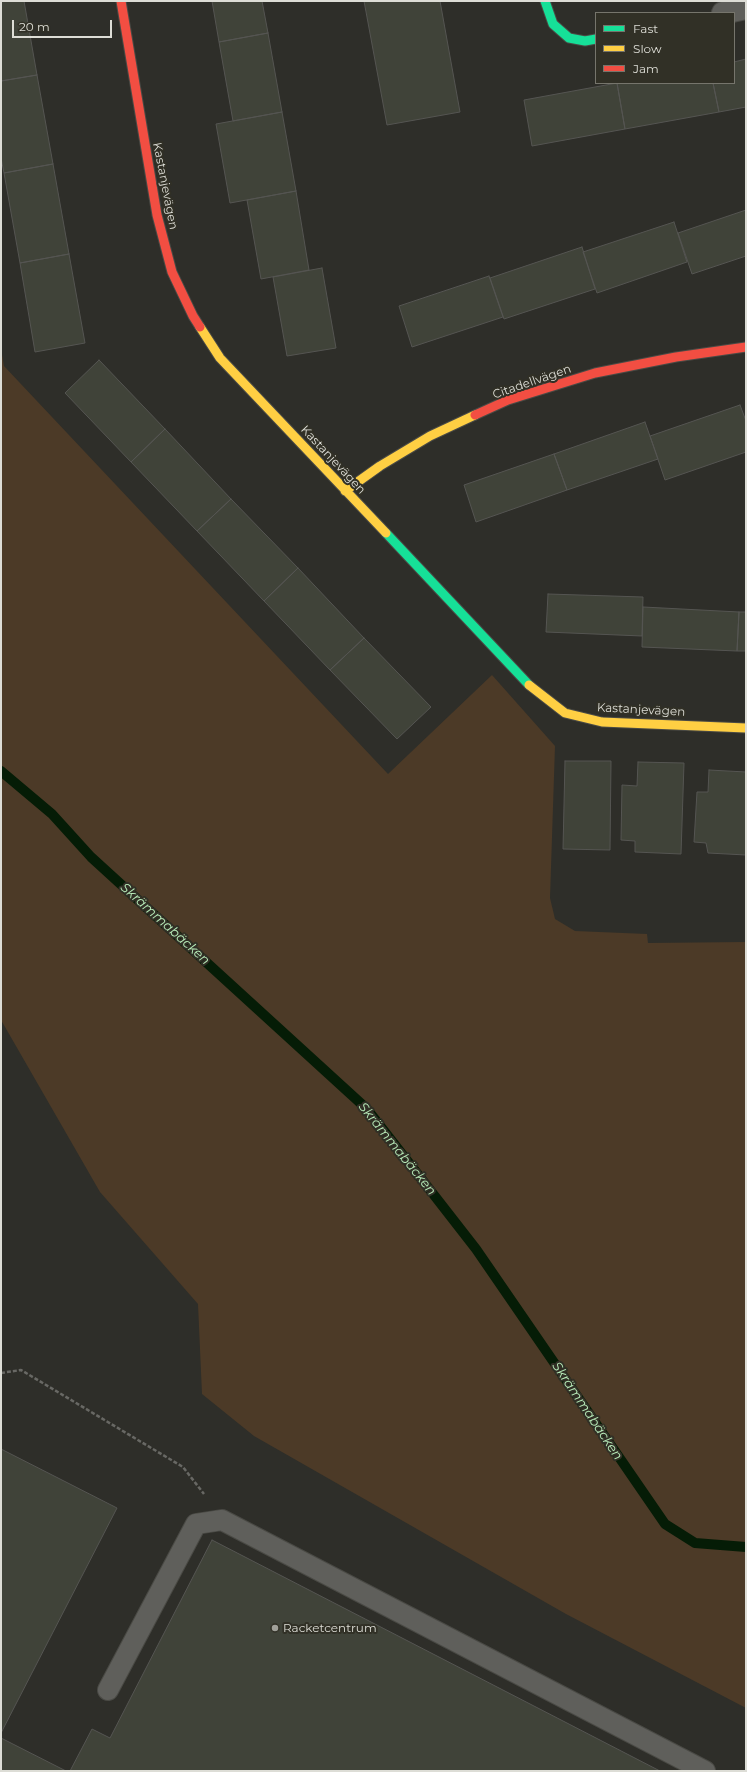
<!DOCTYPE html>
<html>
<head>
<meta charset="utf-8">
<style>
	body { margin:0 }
	#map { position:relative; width:747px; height:1772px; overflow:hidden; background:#2e2e29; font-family:Montserrat,sans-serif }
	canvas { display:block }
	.frame { position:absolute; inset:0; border:2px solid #ddddd6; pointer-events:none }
	.legend { position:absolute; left:595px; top:12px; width:140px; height:72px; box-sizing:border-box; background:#313026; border:1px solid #76756c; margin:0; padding:5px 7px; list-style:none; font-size:12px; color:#ddddd6 }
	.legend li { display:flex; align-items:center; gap:8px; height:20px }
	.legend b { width:20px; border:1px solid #76756c }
	.scale { position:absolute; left:12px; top:20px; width:100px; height:18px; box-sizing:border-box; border:2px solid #ddddd6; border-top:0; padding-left:5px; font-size:12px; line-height:14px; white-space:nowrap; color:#ddddd6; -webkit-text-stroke:3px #313026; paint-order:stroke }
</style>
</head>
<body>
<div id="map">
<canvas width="747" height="1772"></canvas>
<div class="frame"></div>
<ul class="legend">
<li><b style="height:5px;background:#16e098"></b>Fast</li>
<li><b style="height:5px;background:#ffcf43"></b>Slow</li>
<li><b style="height:5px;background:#f24e42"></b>Jam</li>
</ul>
<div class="scale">20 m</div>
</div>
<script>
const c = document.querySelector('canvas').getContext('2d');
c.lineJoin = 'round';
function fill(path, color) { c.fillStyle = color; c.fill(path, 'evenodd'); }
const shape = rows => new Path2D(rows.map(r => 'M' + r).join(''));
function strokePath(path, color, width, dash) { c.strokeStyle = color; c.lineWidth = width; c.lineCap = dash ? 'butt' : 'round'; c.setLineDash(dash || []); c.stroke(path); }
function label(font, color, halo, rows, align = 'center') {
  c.font = font + ' Montserrat,sans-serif'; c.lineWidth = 4; c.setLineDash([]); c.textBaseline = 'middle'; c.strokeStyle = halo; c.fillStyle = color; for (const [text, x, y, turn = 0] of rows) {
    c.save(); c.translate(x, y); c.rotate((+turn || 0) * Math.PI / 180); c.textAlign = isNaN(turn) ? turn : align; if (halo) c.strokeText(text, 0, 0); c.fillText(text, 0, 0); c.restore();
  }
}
fill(shape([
	[1,349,4,366,388,774,492,675,555,746,550,898,555,919,575,931,647,934,648,943,746,942,746,1708,566,1614,254,1436,202,1394,198,1304,100,1192,1,1020]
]), '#4c3a27');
strokePath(shape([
	[1,771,52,814,91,857,367,1109,476,1249,665,1524,695,1543,746,1547]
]), '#051c06', 10);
const building = shape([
	[1,1,24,1,37,75,1,81,1,1],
	[212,1,262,1,268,33,219,42,212,1],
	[364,1,440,1,460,112,387,125,364,1],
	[268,33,282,112,233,121,219,42,268,33],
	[746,59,746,107,719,112,713,83,734,83,734,62,746,59],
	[37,75,53,164,4,173,1,158,1,81,37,75],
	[617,83,625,129,532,146,524,100,617,83],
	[617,83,713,83,719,112,625,129,617,83],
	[282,112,296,191,230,203,216,124,282,112],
	[53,164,69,254,20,263,4,173,53,164],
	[296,191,309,270,261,279,247,200,296,191],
	[746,210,746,256,692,274,678,233,746,210],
	[674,222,687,262,597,293,583,252,674,222],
	[582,247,595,289,504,319,490,278,582,247],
	[69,254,85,343,35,352,20,263,69,254],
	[322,268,336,348,287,356,273,277,322,268],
	[489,276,503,317,412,347,399,306,489,276],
	[99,360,165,429,131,462,65,393,99,360],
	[740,405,746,421,746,452,665,480,650,436,740,405],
	[645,422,658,459,567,490,554,454,645,422],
	[165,429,231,499,197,531,131,462,165,429],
	[554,454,567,490,476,522,464,485,554,454],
	[231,499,298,568,264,601,197,531,231,499],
	[298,568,364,638,330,670,264,601,298,568],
	[548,594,643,597,642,636,546,632,548,594],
	[643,607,739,612,737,651,642,647,643,607],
	[739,612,746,612,746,651,737,651,739,612],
	[364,638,431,707,397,739,330,670,364,638],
	[565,761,611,761,610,850,563,849,565,761],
	[638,762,684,763,681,854,635,852,635,841,621,840,622,785,637,786,638,762],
	[709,770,746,772,746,855,708,853,706,843,694,842,697,792,708,792,709,770],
	[1,1449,117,1508,1,1733,1,1449],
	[212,1540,660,1771,70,1771,92,1729,110,1738,212,1540],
	[1,1738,66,1771,1,1771,1,1738]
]);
fill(building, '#404339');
strokePath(building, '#555552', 1);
const lane = shape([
	[108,1690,196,1524,222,1520,705,1771]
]);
const street = shape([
	[723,13,746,8]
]);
const fast = shape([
	[545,1,553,24,569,38,585,41,596,39],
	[386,533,529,685]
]);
const slow = shape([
	[200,327,220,358,386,533],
	[345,491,380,466,430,436,475,415],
	[529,685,565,713,602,722,746,728]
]);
const jam = shape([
	[121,1,157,215,172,272,193,316,200,327],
	[475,415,508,400,595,373,676,357,746,347]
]);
strokePath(lane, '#4a4a45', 22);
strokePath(street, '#4a4a45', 24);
strokePath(fast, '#4a4a45', 11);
strokePath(slow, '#4a4a45', 11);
strokePath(jam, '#4a4a45', 11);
strokePath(shape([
	[1,1373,21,1370,183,1467,204,1494]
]), '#686864', 2.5, [4, 2]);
strokePath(lane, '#5f5f5b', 20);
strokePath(street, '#5f5f5b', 22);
strokePath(fast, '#16e098', 9);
strokePath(slow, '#ffcf43', 9);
strokePath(jam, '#f24e42', 9);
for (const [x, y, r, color] of [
	[275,1628,4,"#a0a099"]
]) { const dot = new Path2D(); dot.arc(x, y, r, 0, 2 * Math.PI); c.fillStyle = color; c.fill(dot); strokePath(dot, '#313026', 1.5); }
label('12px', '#ddddd6', '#313026', [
	["Kastanjevägen",165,186,79],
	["Citadellvägen",532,382,-19],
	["Kastanjevägen",333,460,47],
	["Kastanjevägen",641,710,3]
]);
label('12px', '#ddddd6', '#313026', [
	["Racketcentrum",283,1628]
], 'left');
label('italic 13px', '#baeebb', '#313026', [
	["Skrämmabäcken",165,924,42],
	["Skrämmabäcken",397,1149,51],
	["Skrämmabäcken",587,1411,56]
]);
</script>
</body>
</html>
